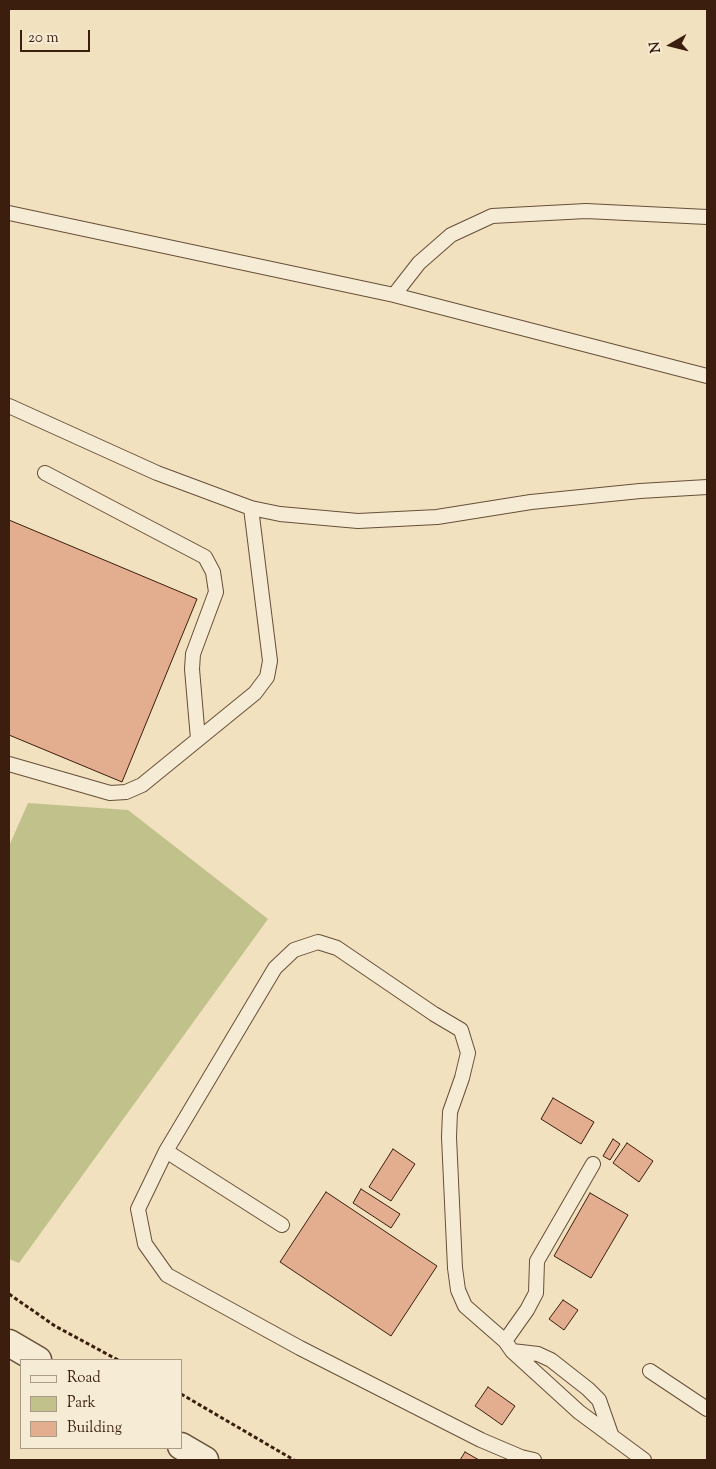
<!DOCTYPE html>
<html>
<head>
<meta charset="utf-8">
<style>
	body { margin:0 }
	#map { position:relative; width:716px; height:1469px; overflow:hidden; background:#f1e1be; font-family:"Sorts Mill Goudy",serif }
	canvas { display:block }
	.frame { position:absolute; inset:0; border:10px solid #3b1e0d; pointer-events:none }
	.legend { position:absolute; left:20px; top:1359px; width:162px; height:90px; box-sizing:border-box; background:#f6ecd5; border:1px solid #ab9a85; margin:0; padding:6px 9px; list-style:none; font-size:15px; color:#3b1e0d }
	.legend li { display:flex; align-items:center; gap:10px; height:25px }
	.legend b { width:25px; border:1px solid #ab9a85 }
	.north { position:absolute; left:646px; top:20px; width:50px; height:50px; -webkit-text-stroke:4px #f6ecd5; paint-order:stroke; rotate:262deg; font-size:14px; font-weight:700; line-height:20px; text-align:center; color:#3b1e0d }
	.north::after { content:''; display:block; margin:auto; width:18px; height:22px; background:#3b1e0d; clip-path:polygon(50% 0,100% 100%,50% 72%,0 100%) }
	.scale { position:absolute; left:20px; top:30px; width:70px; height:22px; box-sizing:border-box; border:2px solid #3b1e0d; border-top:0; padding-left:6px; font-size:15px; line-height:18px; white-space:nowrap; color:#3b1e0d; -webkit-text-stroke:4px #f6ecd5; paint-order:stroke }
</style>
</head>
<body>
<div id="map">
<canvas width="716" height="1469"></canvas>
<div class="frame"></div>
<ul class="legend">
<li><b style="height:6px;background:#f6ecd5"></b>Road</li>
<li><b style="height:14px;background:#c1c18c"></b>Park</li>
<li><b style="height:14px;background:#e3ae8f"></b>Building</li>
</ul>
<div class="north">N</div>
<div class="scale">20 m</div>
</div>
<script>
const c = document.querySelector('canvas').getContext('2d');
c.lineJoin = 'round';
function fill(path, color) { c.fillStyle = color; c.fill(path, 'evenodd'); }
const shape = rows => new Path2D(rows.map(r => 'M' + r).join(''));
function strokePath(path, color, width, dash) { c.strokeStyle = color; c.lineWidth = width; c.lineCap = dash ? 'butt' : 'round'; c.setLineDash(dash || []); c.stroke(path); }
fill(shape([
	[28,803,128,810,268,919,19,1263,9,1259,9,846]
]), '#c1c18c');
const building = shape([
	[9,520,197,599,122,782,9,735,9,520],
	[553,1098,594,1122,581,1144,541,1119,553,1098],
	[613,1139,620,1144,610,1160,603,1156,613,1139],
	[627,1143,653,1161,639,1182,613,1163,627,1143],
	[393,1149,415,1164,391,1201,369,1187,393,1149],
	[361,1189,400,1214,391,1228,353,1203,361,1189],
	[326,1192,437,1266,391,1336,280,1262,326,1192],
	[590,1193,628,1215,591,1278,554,1256,590,1193],
	[563,1300,578,1310,564,1330,549,1319,563,1300],
	[488,1387,515,1406,502,1425,475,1406,488,1387],
	[465,1452,479,1460,460,1460,465,1452]
]);
fill(building, '#e3ae8f');
strokePath(building, '#3b1e0d', 1);
const lane = shape([
	[9,213,394,295,707,376],
	[394,295,419,263,451,235,492,216,586,211,707,217],
	[9,406,157,473,251,508,280,514,358,521,437,517,531,502,640,491,707,487],
	[45,473,205,557,213,572,216,592,193,654,192,669,198,739],
	[9,764,110,793,126,792,142,785,255,693,267,677,270,661,251,508],
	[166,1151,282,1225],
	[505,1341,527,1310,536,1293,537,1261,593,1164],
	[512,1351,538,1354,551,1360,588,1389,599,1400,612,1437],
	[650,1371,707,1409],
	[534,1460,521,1457,481,1440,300,1348,167,1275,145,1244,138,1209,166,1151,275,968,294,950,318,942,337,948,434,1014,461,1030,468,1053,462,1078,450,1112,449,1137,455,1268,458,1290,465,1306,505,1341,512,1351,579,1412,644,1460]
]);
const street = shape([
	[9,1343,38,1360],
	[181,1446,205,1460]
]);
strokePath(lane, '#684f39', 16);
strokePath(street, '#684f39', 29);
strokePath(shape([
	[9,1294,55,1326,118,1360],
	[181,1394,294,1460]
]), '#3b1e0d', 3, [4, 2.5]);
strokePath(lane, '#f6ecd5', 14);
strokePath(street, '#f6ecd5', 26);
</script>
</body>
</html>
